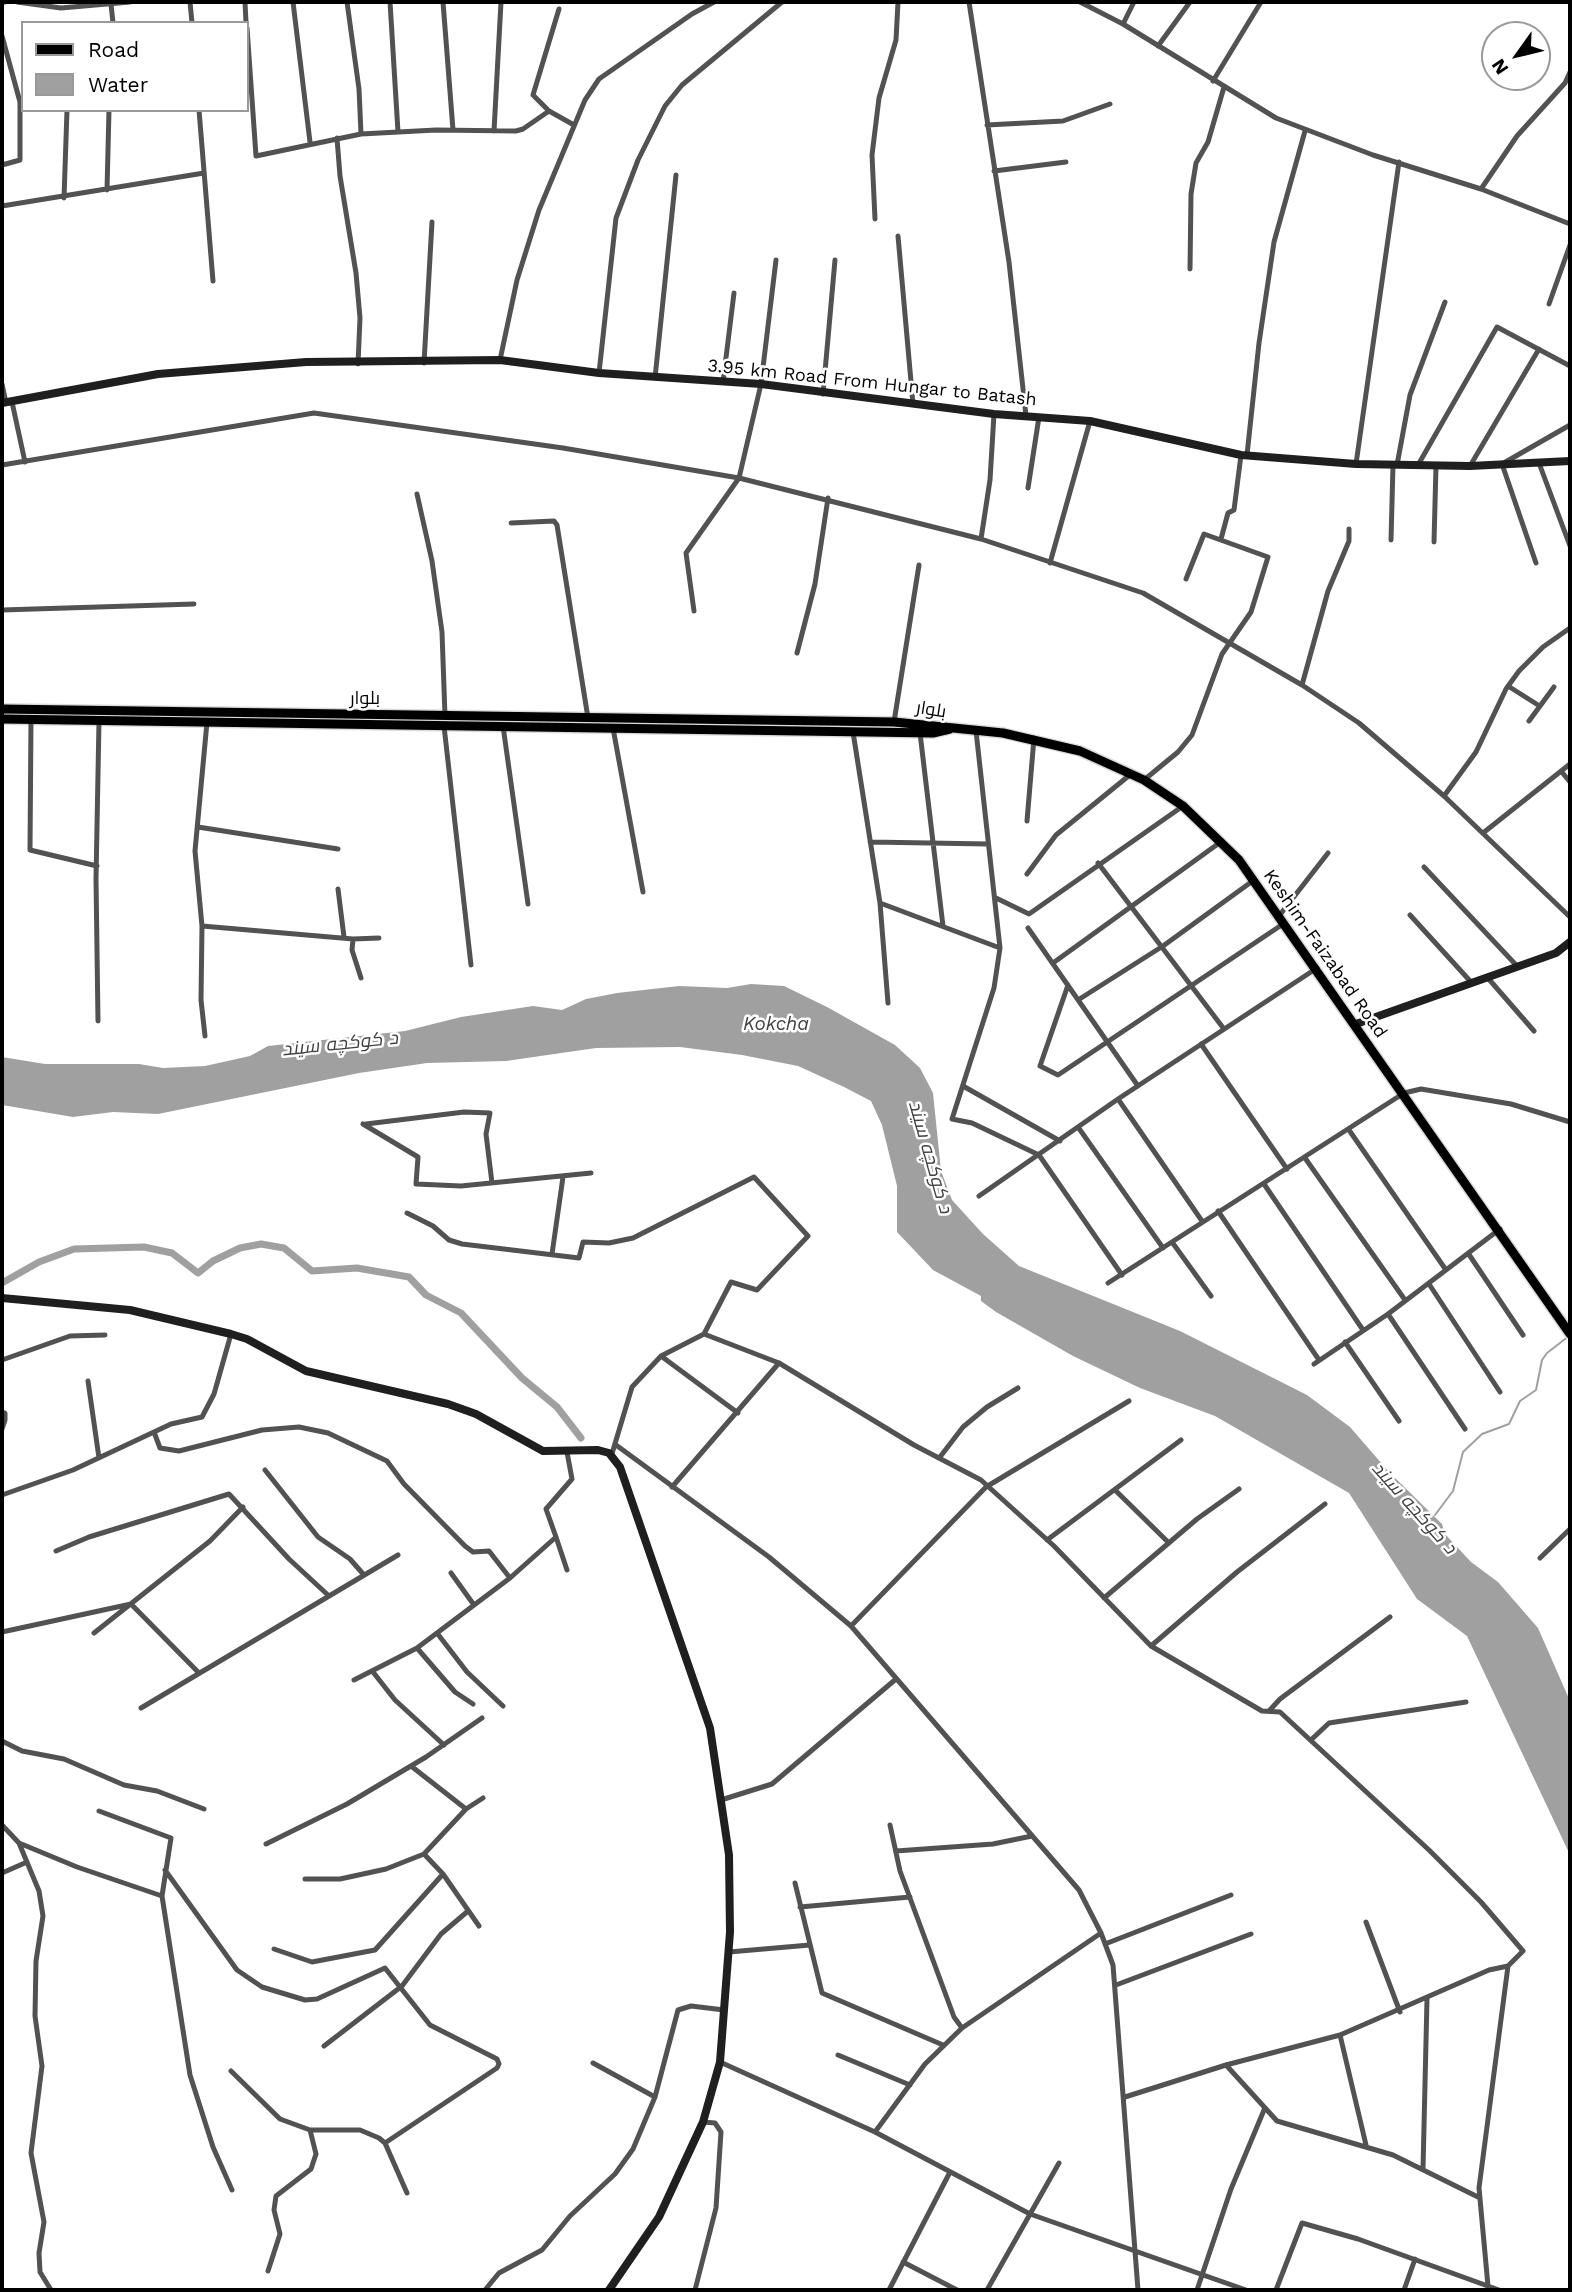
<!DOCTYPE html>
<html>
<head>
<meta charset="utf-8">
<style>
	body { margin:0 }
	#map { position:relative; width:1572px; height:2292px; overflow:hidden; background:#fff; font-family:"Work Sans",sans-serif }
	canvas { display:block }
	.frame { position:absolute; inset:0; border:4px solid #000; pointer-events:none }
	.legend { position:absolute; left:21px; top:21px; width:228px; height:91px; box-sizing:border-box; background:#fff; border:2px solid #999; margin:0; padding:9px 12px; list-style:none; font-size:21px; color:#000 }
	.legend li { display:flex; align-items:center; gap:14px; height:35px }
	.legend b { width:35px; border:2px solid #999 }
	.north { position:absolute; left:1481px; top:21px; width:70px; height:70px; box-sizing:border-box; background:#fff; border:2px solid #999; border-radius:50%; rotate:236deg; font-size:19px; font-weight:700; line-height:28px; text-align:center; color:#000 }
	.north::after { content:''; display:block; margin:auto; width:24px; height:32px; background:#000; clip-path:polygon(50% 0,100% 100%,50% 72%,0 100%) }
</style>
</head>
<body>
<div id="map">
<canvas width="1572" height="2292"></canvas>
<div class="frame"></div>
<ul class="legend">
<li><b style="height:9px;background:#000"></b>Road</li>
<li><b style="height:19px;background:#a0a0a0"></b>Water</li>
</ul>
<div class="north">N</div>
</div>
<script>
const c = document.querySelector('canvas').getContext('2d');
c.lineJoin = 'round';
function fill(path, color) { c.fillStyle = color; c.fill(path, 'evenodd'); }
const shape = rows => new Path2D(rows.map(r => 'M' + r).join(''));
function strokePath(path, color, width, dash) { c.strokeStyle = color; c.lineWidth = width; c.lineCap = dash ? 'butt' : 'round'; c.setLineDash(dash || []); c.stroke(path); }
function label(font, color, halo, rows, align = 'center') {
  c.font = font + ' "Work Sans",Cairo,sans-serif'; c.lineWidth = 5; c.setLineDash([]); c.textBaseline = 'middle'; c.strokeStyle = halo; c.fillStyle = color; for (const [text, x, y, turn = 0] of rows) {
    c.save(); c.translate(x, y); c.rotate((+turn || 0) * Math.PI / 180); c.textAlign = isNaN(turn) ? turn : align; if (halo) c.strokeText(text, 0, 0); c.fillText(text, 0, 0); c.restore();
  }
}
fill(shape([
	[751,984,784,986,827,1007,895,1045,920,1068,933,1093,941,1171,952,1200,983,1234,1019,1266,1180,1331,1307,1395,1350,1427,1389,1472,1442,1524,1445,1534,1471,1562,1498,1582,1538,1628,1570,1701,1570,1855,1467,1636,1417,1599,1349,1493,1215,1416,1140,1388,1073,1356,996,1312,981,1301,981,1296,933,1270,897,1232,897,1186,882,1125,871,1101,844,1087,798,1066,742,1055,680,1047,596,1048,506,1061,427,1063,359,1073,158,1114,113,1112,73,1117,2,1105,2,1057,45,1064,139,1064,163,1068,205,1066,250,1056,268,1046,405,1031,461,1017,533,1006,562,1010,586,999,617,993,679,986,727,988]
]), '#a0a0a0');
strokePath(shape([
	[1435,1515,1453,1491,1463,1452,1482,1434,1509,1424,1520,1401,1536,1390,1542,1360,1547,1353,1569,1336]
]), '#a0a0a0', 2);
strokePath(shape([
	[2,1283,39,1262,74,1249,144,1247,172,1253,198,1273,213,1261,240,1248,261,1244,284,1248,312,1271,357,1268,409,1277,426,1295,461,1313,522,1378,557,1407,581,1438]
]), '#a0a0a0', 7);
const primary = shape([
	[2,709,894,722,1003,733,1080,751,1144,780,1183,806,1239,860,1570,1334],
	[2,719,933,733,950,729]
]);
strokePath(primary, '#dbdbdb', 12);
strokePath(shape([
	[2,2,5,2],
	[17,2,61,8,130,2],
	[190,2,192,23],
	[245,2,246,23],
	[293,2,310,142],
	[347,2,359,89,361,134],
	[390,2,398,132],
	[443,2,453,130],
	[969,2,1009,262,1026,416],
	[1080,2,1123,24,1276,118,1373,155,1481,189,1570,224],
	[111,4,113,23],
	[559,9,533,95,549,111,574,125],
	[1123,24,1134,2],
	[247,28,256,156,361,134,436,130,516,131,523,129,549,111],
	[1158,46,1190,2],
	[1213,81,1261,2],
	[199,110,213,281],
	[987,125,1063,121,1110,104],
	[494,131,501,2],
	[337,138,340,176,356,273,360,318,358,364],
	[2,165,20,160,20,102,2,36],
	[994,171,1066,162],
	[1481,189,1517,136,1565,83,1570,72],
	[107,190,109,110],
	[64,198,67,110],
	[2,206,204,173],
	[875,219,872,155,879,98,896,40,898,2],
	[898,236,913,404],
	[1190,269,1191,194,1196,163,1208,142,1224,87],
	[1549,304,1570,245],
	[500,360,517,280,539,210,585,100,599,79,692,14,714,2],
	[424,363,432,222],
	[599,373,616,218,638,160,665,106,682,85,782,2],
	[655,378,676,175],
	[723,382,734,293],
	[2,384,6,403],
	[823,394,835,260],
	[12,402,25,462],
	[1247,455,1259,343,1274,242,1305,131],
	[1539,463,1570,546],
	[1356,464,1399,162],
	[2,465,314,413,563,448,739,478,981,539,1143,593,1302,685,1359,723,1444,796,1570,917],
	[1397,465,1410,395,1445,302],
	[1418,465,1497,327,1570,366],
	[1470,466,1539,349],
	[1028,488,1039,417],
	[417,494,432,561,442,632,445,716],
	[511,523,554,521,557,525,588,718],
	[981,539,990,480,994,414],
	[1221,539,1228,513,1234,510,1241,455],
	[1391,540,1393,465],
	[1434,542,1436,466],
	[1050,563,1090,421],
	[1536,563,1502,464,1570,425],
	[2,610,194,604],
	[694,611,686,553,739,478,761,384,776,260],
	[797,653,815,584,828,498],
	[1302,685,1328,591,1349,541,1349,529],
	[1508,686,1538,705],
	[31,719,30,850,97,866],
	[1529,721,1554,687],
	[894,722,919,565],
	[444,726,471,965],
	[503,726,528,904],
	[613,728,643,892],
	[976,731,1000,948,994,988,952,1119,972,1123,1039,1155,1122,1275],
	[853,732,880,903,888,1003],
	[920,733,943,926],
	[1561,771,1570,782],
	[1144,780,1178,752,1192,735,1222,654,1251,612,1268,557,1204,534,1186,579],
	[1444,796,1476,752,1506,689,1519,671,1543,647,1570,628],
	[1027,821,1034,738],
	[198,827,338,849],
	[1483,833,1570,764],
	[870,842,988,844],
	[1098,863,1224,1029],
	[1424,867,1517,966],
	[1027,874,1056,835,1131,774],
	[338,889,344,937],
	[996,898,1029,914,1183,806],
	[880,903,1000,948],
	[1410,915,1471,982],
	[1279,916,1328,853],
	[202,926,353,939,379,938],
	[1028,928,1138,1086],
	[353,939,352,950,361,978],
	[1053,963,1222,841],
	[1487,977,1534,1031],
	[1068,985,1040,1066,1058,1075,1283,924],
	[1078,1000,1163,946,1254,880],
	[98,1021,96,879,99,721],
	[205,1036,201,1000,202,926,195,851,207,722],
	[1201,1044,1287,1169],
	[963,1086,1060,1141],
	[1118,1099,1202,1221],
	[363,1124,418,1157,416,1184,461,1186,591,1173],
	[366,1124,464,1112,490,1113,486,1134,492,1183],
	[1078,1127,1163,1248],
	[1349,1130,1446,1270],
	[1305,1158,1405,1300],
	[1264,1184,1363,1330],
	[979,1196,1118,1099,1317,968],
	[1218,1211,1319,1360],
	[407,1213,433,1226,449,1240,462,1244,579,1258,583,1242,609,1243,633,1238,754,1177,808,1236,757,1290,731,1282,704,1334],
	[1172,1242,1211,1296],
	[1468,1253,1523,1335],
	[552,1254,563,1177],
	[1108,1283,1404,1093,1421,1089,1511,1104,1570,1122],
	[1429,1284,1500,1392],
	[1388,1314,1465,1429],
	[1345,1342,1399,1421],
	[661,1356,738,1413],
	[2,1360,70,1336,105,1335],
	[1314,1364,1388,1314,1500,1229],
	[88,1381,99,1458],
	[2,1412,5,1413,5,1420,2,1429],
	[154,1432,160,1448,179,1451,262,1430,299,1427,328,1433,387,1461,404,1484,465,1546,473,1552,489,1551,510,1578,556,1537,546,1509,572,1479,567,1452],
	[616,1445,769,1557,851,1626,1079,1890,1101,1933,1113,1965,1138,2290],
	[611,1457,632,1387,661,1356,704,1334,779,1363,914,1445,981,1480,1054,1546,1151,1646,1262,1711,1280,1712,1429,1850,1481,1902,1523,1951,1508,1966,1489,1970,1340,2035,1226,2065,1125,2097],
	[940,1457,963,1427,987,1407,1018,1388],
	[265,1470,318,1537,350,1559,364,1575],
	[672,1487,779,1363],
	[1115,1490,1169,1543],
	[2,1495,73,1470,171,1424,202,1417,214,1394,231,1334],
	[556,1537,567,1570],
	[1047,1540,1181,1440],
	[56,1551,89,1537,229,1494,289,1559,329,1596],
	[1540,1558,1570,1529],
	[451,1573,474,1605],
	[1104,1598,1197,1519,1239,1489],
	[851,1626,986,1487,1129,1401],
	[2,1632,131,1604,199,1673],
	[94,1633,210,1541,243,1507],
	[437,1633,467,1672,503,1706],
	[1151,1646,1237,1572,1325,1504],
	[417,1648,455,1692,473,1704],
	[373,1672,395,1700,444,1745],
	[354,1680,417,1648,510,1578],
	[141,1708,398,1555],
	[1269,1711,1280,1699,1390,1617],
	[1312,1739,1329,1723,1466,1702],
	[2,1741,22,1751,64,1759,124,1785,157,1791,204,1809],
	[411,1766,466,1809],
	[721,1800,772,1784,896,1679],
	[99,1811,171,1838,162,1896,190,2075,213,2147,232,2190],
	[2,1825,19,1843,39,1891,43,1916,36,1961,35,2016,42,2066,31,2153,44,2222,39,2253,40,2272,51,2290],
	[890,1825,900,1871,954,2017,962,2028],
	[19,1843,77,1867,162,1896],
	[266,1844,347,1804,426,1757,482,1718],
	[896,1851,993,1844,1032,1836],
	[424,1854,443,1874,479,1926],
	[165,1870,237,1970,262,1987,305,2000,317,1999,385,1968,430,2025,497,2059,499,2064,497,2068,385,2143],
	[2,1873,27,1862],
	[305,1879,340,1879,386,1869,424,1854,466,1809,483,1798],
	[795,1883,822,1993,943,2045],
	[800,1907,910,1897],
	[1366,1922,1400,2012],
	[1105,1944,1231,1895],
	[274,1949,312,1962,375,1950,443,1874],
	[729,1952,810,1945],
	[1116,1985,1251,1934],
	[1340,2035,1366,2145],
	[324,2046,402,1986,441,1934,468,1911],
	[838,2055,910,2085],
	[720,2062,875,2132,1030,2214,1246,2290],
	[593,2063,655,2097],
	[1226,2065,1277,2121,1393,2155,1480,2198],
	[231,2071,280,2119,310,2130,360,2130,379,2138,385,2143,407,2193],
	[875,2132,925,2064,962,2028,1101,1933],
	[1423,2169,1427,1999],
	[903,2262,957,2290],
	[268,2271,280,2234,274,2210,276,2196,311,2169,316,2154,310,2130],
	[1488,2286,1479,2188,1508,1966],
	[485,2290,499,2273,542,2250,570,2216,615,2174,633,2149,655,2097,678,2010,691,2006,724,2010],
	[695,2290,716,2208,721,2132,715,2123,703,2122],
	[889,2290,950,2172],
	[987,2290,1059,2163],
	[1197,2290,1231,2189,1264,2110],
	[1276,2290,1302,2223,1358,2239,1499,2290],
	[1404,2290,1415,2259]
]), '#525252', 5);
strokePath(shape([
	[2,403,158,374,306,362,500,360,599,373,761,384,994,414,1090,421,1241,455,1356,464,1470,466,1570,461],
	[1356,1024,1556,953,1570,942],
	[2,1298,130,1310,231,1334,247,1339,306,1371,448,1404,476,1414,543,1451,598,1450,609,1453,620,1467,710,1728,729,1855,730,1932,720,2062,703,2122,659,2217,609,2290]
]), '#1f1f1f', 8);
strokePath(primary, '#000', 9);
label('18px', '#000', '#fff', [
	["3.95 km Road From Hungar to Batash",872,383,6],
	["بلوار",365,699],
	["بلوار",931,710,9],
	["Keshim-Faizabad Road",1325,954,55]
]);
label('italic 19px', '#414141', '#fff', [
	["Kokcha",776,1024],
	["د کوکچه سیند",340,1044,-6],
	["د کوکچه سیند",930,1157,74],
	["د کوکچه سیند",1414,1508,48]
]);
</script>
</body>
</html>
